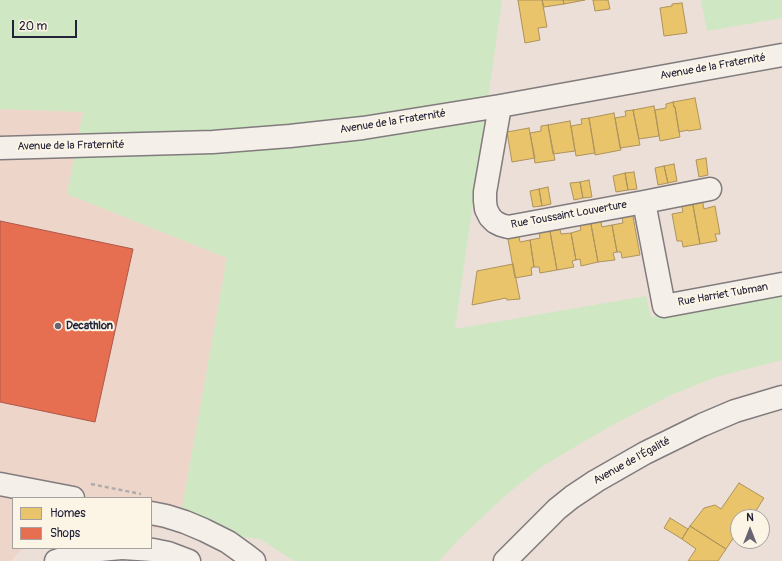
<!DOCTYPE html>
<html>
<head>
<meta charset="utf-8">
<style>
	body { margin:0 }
	#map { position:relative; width:782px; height:561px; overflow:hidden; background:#ecdfd7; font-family:Pangolin,sans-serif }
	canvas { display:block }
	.legend { position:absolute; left:12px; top:497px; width:140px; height:52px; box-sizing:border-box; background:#fcf5e5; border:1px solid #a5a1a1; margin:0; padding:5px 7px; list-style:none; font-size:12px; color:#22223b }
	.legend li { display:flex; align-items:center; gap:8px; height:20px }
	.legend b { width:20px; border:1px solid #a5a1a1 }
	.north { position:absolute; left:730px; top:509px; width:40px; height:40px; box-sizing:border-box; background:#fcf5e5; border:1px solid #a5a1a1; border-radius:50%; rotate:0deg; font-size:11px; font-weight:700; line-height:16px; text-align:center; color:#22223b }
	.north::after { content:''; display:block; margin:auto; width:14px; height:18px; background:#696472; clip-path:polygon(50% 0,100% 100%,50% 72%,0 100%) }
	.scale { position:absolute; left:12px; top:20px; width:65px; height:18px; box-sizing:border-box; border:2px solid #22223b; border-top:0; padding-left:5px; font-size:12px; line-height:14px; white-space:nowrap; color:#22223b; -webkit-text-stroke:3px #fcf5e5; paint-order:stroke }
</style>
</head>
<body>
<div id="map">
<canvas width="782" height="561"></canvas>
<ul class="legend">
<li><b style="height:11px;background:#e9c46a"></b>Homes</li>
<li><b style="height:11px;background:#e76f51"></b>Shops</li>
</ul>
<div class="north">N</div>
<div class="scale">20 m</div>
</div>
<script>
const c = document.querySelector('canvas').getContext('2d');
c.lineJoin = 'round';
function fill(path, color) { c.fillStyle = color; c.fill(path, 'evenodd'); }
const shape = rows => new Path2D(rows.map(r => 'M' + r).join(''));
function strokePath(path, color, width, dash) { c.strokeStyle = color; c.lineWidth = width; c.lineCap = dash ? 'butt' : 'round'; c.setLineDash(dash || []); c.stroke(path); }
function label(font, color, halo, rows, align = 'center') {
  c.font = font + ' Pangolin,sans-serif'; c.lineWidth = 4; c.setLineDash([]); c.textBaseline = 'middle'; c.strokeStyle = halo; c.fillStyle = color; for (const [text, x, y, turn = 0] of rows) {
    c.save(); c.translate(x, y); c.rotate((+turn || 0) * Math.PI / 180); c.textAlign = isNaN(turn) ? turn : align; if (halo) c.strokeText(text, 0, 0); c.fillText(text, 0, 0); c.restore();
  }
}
fill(shape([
	[0,109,83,111,67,194,227,258,178,530,151,528,151,498,13,498,13,548,23,548,11,561,0,561]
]), '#edd5ca');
fill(shape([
	[0,0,502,0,455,329,646,296,651,317,782,293,782,360,716,377,671,395,618,422,578,445,540,468,507,494,460,538,439,561,294,561,260,539,178,530,227,258,67,194,83,112,0,109],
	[701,0,782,0,782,18,707,31]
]), '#cfe7c2');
const homes = shape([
	[518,0,542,0,547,27,538,28,540,40,525,43,518,0],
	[542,0,563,0,564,4,544,7,542,0],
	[563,0,585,0,564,4,563,0],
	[593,0,608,0,610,9,595,11,593,0],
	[682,3,687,33,664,36,660,8,672,6,672,4,682,3],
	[695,98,701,129,688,131,688,130,679,132,675,107,674,107,673,102,695,98],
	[673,102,674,107,675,107,680,137,660,141,655,110,666,108,666,104,673,102],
	[654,106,659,136,639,139,633,110,654,106],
	[633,110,640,145,620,148,615,118,626,116,625,111,633,110],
	[614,113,621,150,595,155,589,118,614,113],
	[589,118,595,153,576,156,571,126,582,124,581,119,589,118],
	[570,121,575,151,553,154,548,125,570,121],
	[548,125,555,160,535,163,530,133,541,131,541,126,548,125],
	[529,128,535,158,512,162,507,132,529,128],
	[706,158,708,175,699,177,696,160,706,158],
	[674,164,677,181,668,183,664,166,674,164],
	[664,166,668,183,658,185,655,168,664,166],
	[634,172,637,189,628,190,625,173,634,172],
	[625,173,628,190,616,192,613,176,625,173],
	[589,180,592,197,583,198,580,182,589,180],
	[580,182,583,198,574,200,570,183,580,182],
	[548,187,551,204,542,206,539,189,548,187],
	[539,189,542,206,533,207,530,191,539,189],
	[702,198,704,209,715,206,720,234,715,234,717,241,700,244,692,200,702,198],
	[692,200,700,244,683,247,682,241,677,241,672,214,683,212,681,202,692,200],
	[632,211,640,255,622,258,621,252,617,252,612,225,623,223,621,213,632,211],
	[600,217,602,227,612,225,617,252,613,253,615,260,598,262,590,219,600,217],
	[590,219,598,262,581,266,580,259,576,260,571,233,581,230,579,221,590,219],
	[559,225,561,234,571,233,576,260,572,261,574,267,557,270,549,226,559,225],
	[549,226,557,270,540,273,539,267,534,267,530,240,540,238,538,228,549,226],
	[518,232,520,242,530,240,534,267,531,268,532,275,515,278,507,234,518,232],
	[513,264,520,299,507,300,506,298,472,305,477,271,513,264],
	[739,483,764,498,752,517,738,517,738,531,726,549,690,526,704,508,715,505,721,509,739,483],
	[670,518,688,529,682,539,664,528,670,518],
	[690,526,726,549,718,561,688,561,696,549,682,539,690,526]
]);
fill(homes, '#e9c46a');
strokePath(homes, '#ad935c', 1);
const shops = shape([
	[0,221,133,249,95,422,0,402,0,221]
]);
fill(shops, '#e76f51');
strokePath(shops, '#ac584a', 1);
const minor = shape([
	[500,106,485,192,485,201,486,209,490,217,495,222,501,225,508,227,644,202,664,306,782,284],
	[0,148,213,142,290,136,363,128,500,106,782,55],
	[644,202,710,189],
	[0,484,73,498],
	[151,513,166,516,185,522,204,530,228,542,246,555,254,561],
	[123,548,153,550,168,553,189,561],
	[56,561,75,555,90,551,121,548],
	[505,561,557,509,572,497,596,481,645,453,702,425,735,411,782,397]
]);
strokePath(minor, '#817b7d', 25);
strokePath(shape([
	[91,484,141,494]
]), '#afabaa', 2.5, [4, 3]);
strokePath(minor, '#f4efe9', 22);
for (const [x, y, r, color] of [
	[58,326,4,"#696472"]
]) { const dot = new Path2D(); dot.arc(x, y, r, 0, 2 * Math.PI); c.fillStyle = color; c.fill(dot); strokePath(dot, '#fcf5e5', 1.5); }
label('11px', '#22223b', '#fcf5e5', [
	["Avenue de la Fraternité",713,67,-10],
	["Avenue de la Fraternité",393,122,-9],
	["Avenue de la Fraternité",71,146,-1],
	["Rue Toussaint Louverture",569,215,-10],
	["Rue Harriet Tubman",723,295,-10],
	["Avenue de l'Égalité",632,461,-29]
]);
label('bold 11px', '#22223b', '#fcf5e5', [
	["Decathlon",66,326]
], 'left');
</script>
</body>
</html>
